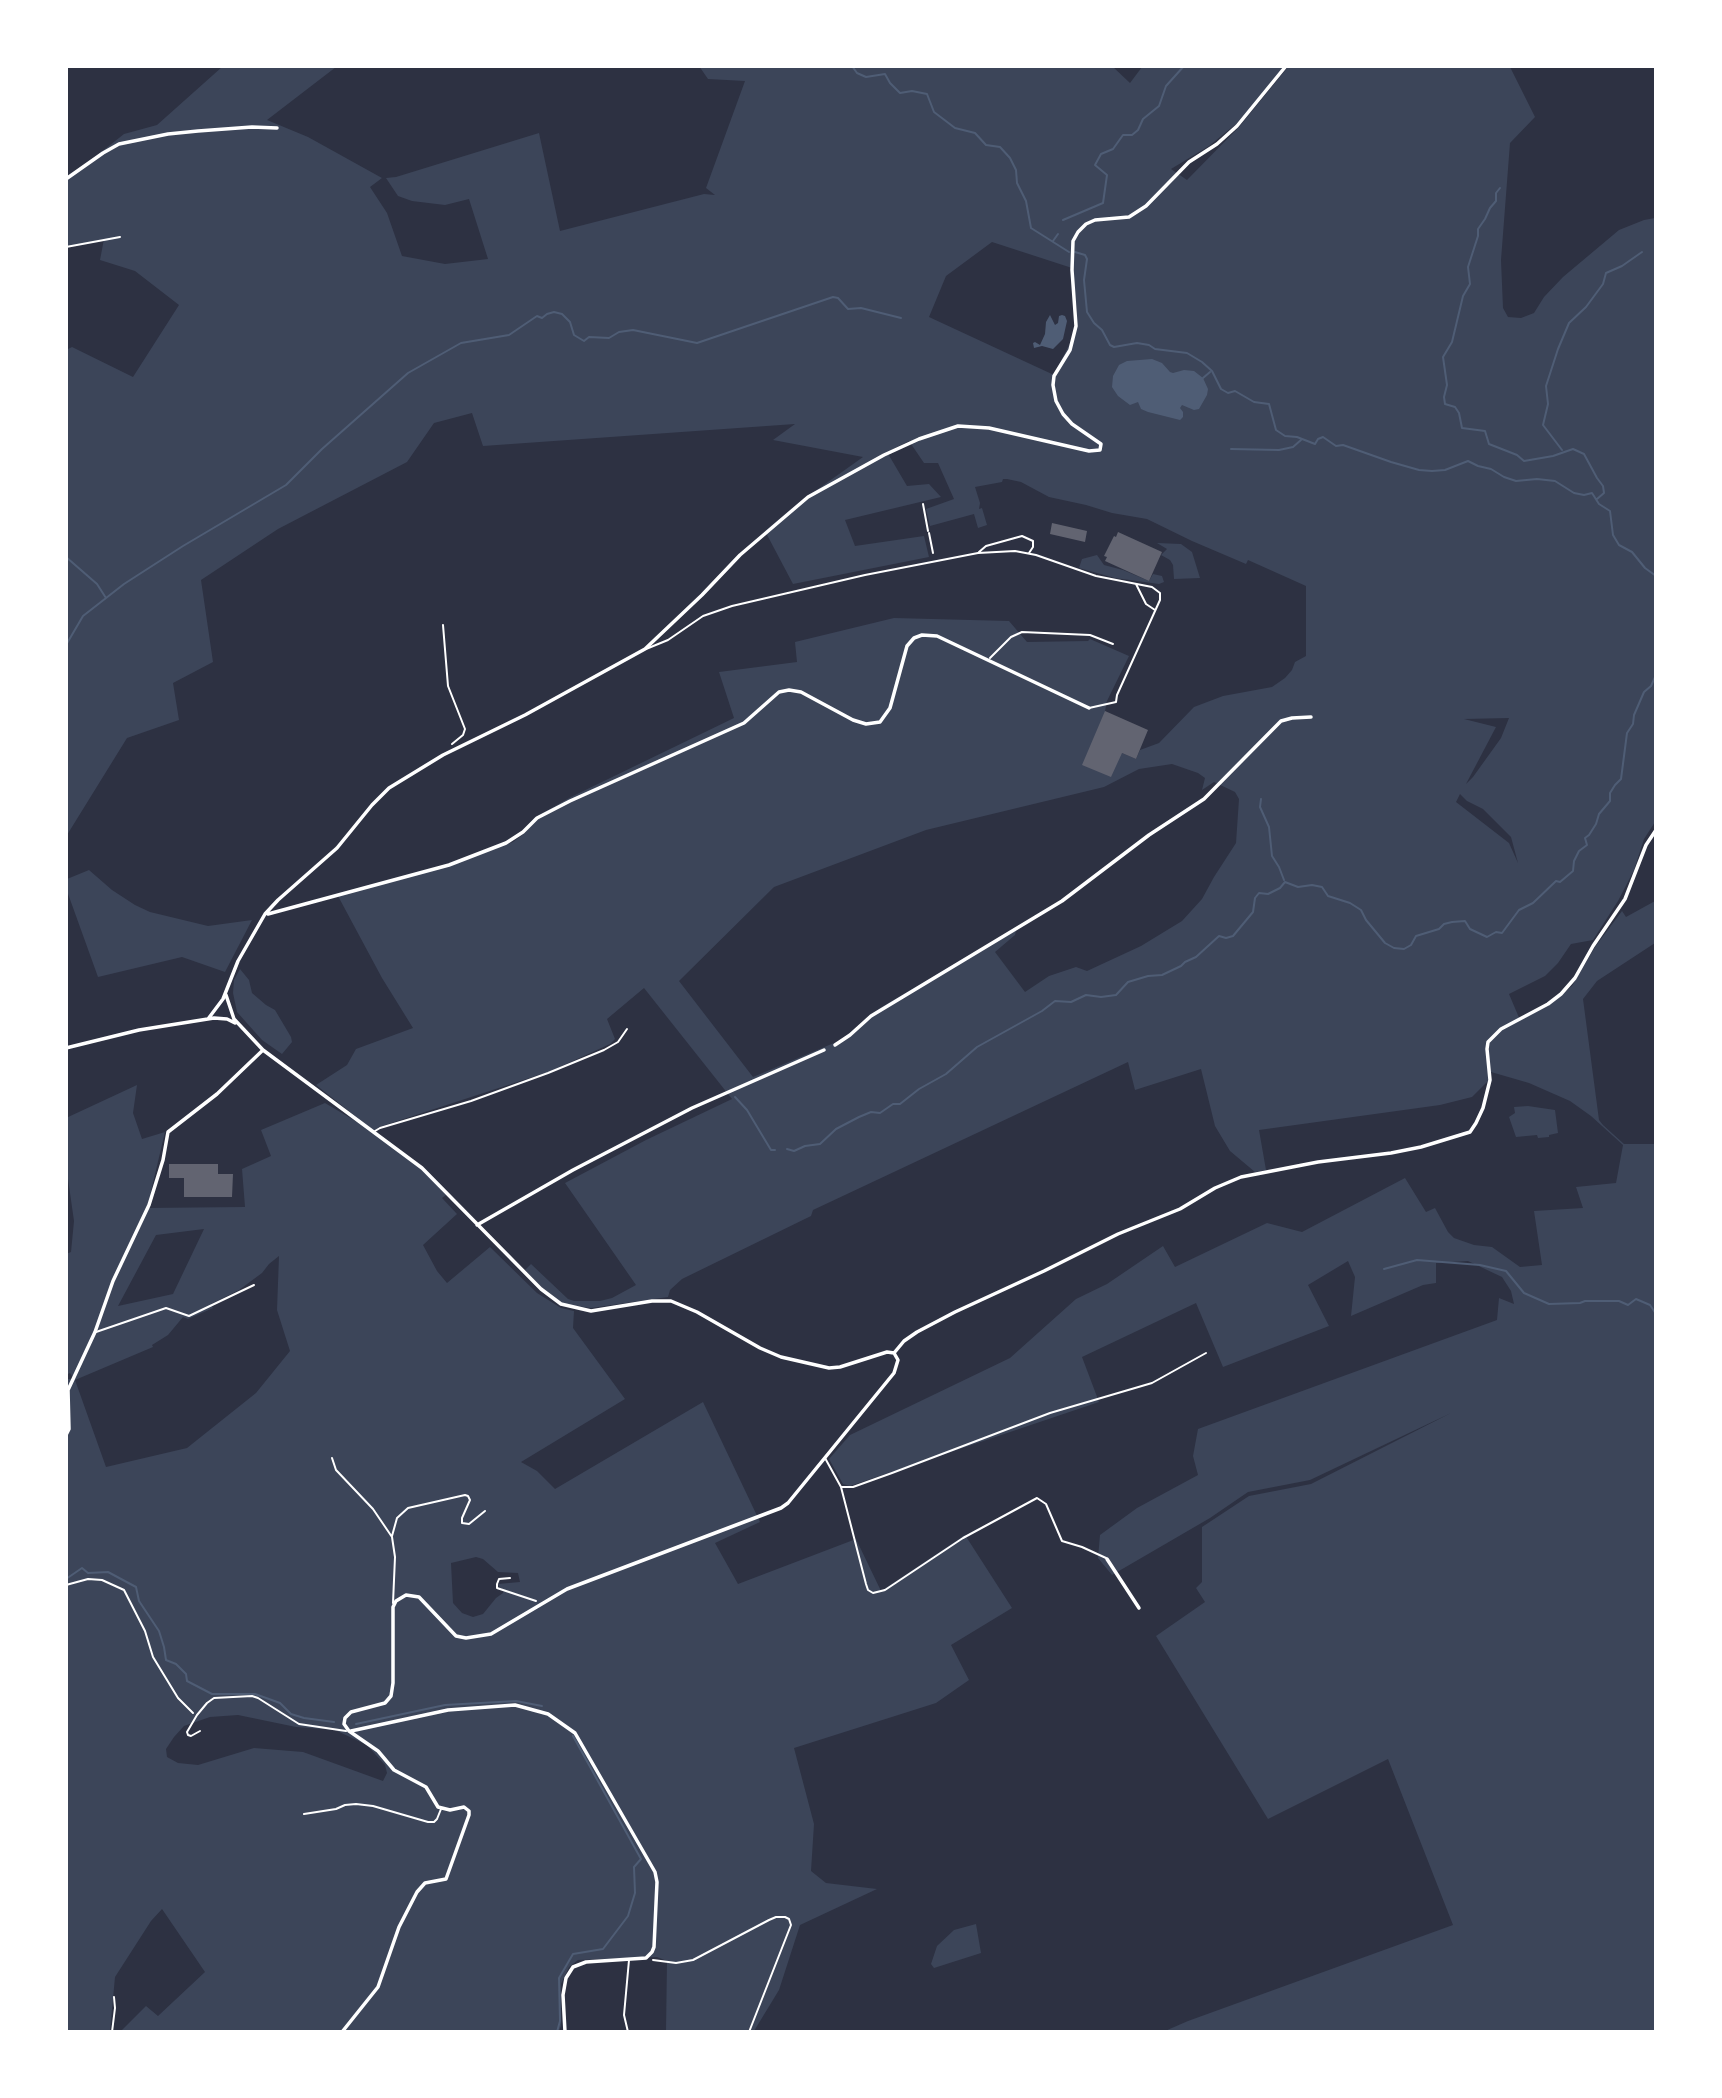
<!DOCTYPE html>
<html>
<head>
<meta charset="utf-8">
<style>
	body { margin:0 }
	#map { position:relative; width:1722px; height:2098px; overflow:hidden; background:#2d3142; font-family:"Source Sans 3",sans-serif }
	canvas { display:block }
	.frame { position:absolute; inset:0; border:68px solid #fff; pointer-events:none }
</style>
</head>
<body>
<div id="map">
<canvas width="1722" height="2098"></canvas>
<div class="frame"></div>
</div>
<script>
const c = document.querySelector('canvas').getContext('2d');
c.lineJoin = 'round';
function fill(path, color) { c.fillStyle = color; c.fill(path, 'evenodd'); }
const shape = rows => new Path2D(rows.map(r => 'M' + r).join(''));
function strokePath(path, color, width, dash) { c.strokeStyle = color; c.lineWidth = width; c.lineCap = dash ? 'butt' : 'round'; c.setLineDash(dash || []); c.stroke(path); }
fill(shape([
	[699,66,1112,66,1130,83,1142,67,1284,67,1260,98,1236,124,1209,146,1171,169,1187,180,1239,127,1288,67,1510,67,1535,117,1510,143,1501,260,1503,308,1508,317,1521,318,1534,313,1544,297,1563,277,1619,230,1644,220,1655,218,1655,822,1644,839,1634,870,1618,901,1593,940,1571,944,1558,963,1545,976,1509,994,1520,1020,1548,1006,1572,986,1595,947,1622,911,1626,917,1655,901,1655,943,1597,981,1583,999,1599,1120,1603,1125,1624,1144,1655,1144,1655,2031,1165,2031,1188,2021,1453,1925,1388,1759,1268,1819,1156,1636,1205,1602,1196,1588,1202,1582,1202,1527,1249,1496,1311,1484,1451,1413,1310,1480,1248,1492,1210,1518,1112,1575,1098,1558,1100,1535,1137,1508,1198,1475,1193,1456,1198,1429,1497,1320,1499,1298,1514,1304,1511,1291,1502,1277,1468,1261,1436,1263,1436,1283,1423,1285,1351,1316,1355,1277,1348,1261,1308,1285,1329,1326,1223,1367,1196,1303,1082,1357,1099,1402,850,1486,843,1484,829,1459,850,1435,1010,1358,1076,1299,1107,1284,1163,1246,1175,1267,1267,1223,1302,1232,1405,1178,1426,1212,1435,1208,1448,1232,1454,1238,1474,1245,1492,1247,1520,1267,1542,1265,1534,1211,1583,1208,1576,1187,1616,1183,1623,1145,1591,1116,1570,1101,1529,1083,1491,1072,1489,1080,1472,1097,1440,1105,1259,1130,1266,1170,1255,1172,1230,1151,1215,1126,1201,1069,1135,1090,1128,1062,813,1210,811,1216,682,1279,670,1290,668,1297,591,1308,563,1304,552,1298,525,1270,531,1264,568,1299,574,1301,600,1301,612,1298,636,1285,565,1183,646,1140,732,1099,644,988,607,1019,615,1039,610,1044,551,1071,379,1127,374,1131,316,1085,347,1065,356,1049,413,1028,382,978,338,896,449,866,513,842,525,833,534,818,571,797,734,718,719,672,797,662,795,642,894,618,1009,621,1027,642,1088,641,1090,639,1129,656,1107,701,1105,711,1122,753,1136,759,1140,750,1159,743,1194,707,1223,696,1272,687,1285,678,1292,670,1295,662,1306,656,1306,586,1248,560,1246,564,1192,541,1147,519,1112,513,1086,505,1049,497,1021,482,1007,479,1003,479,1002,482,975,487,980,503,979,509,982,508,987,525,978,528,974,514,930,526,926,509,954,499,938,463,924,463,909,441,887,452,907,486,929,484,941,497,845,520,855,546,924,536,929,557,793,584,765,531,797,504,863,457,773,440,795,424,483,446,472,413,434,423,407,462,278,529,201,580,213,662,173,683,179,720,127,738,67,835,66,350,72,347,133,377,179,305,135,271,100,260,104,239,67,247,67,179,124,134,157,125,222,67,336,67,267,120,308,137,382,178,370,187,387,213,402,256,445,264,488,259,469,199,445,205,412,201,398,196,386,178,396,177,539,133,560,231,704,194,715,195,706,188,745,81,708,79],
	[992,242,1072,268,1077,311,1073,337,1054,375,929,317,946,276],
	[1509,718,1501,738,1473,777,1466,784,1496,727,1464,719],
	[1172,764,1198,773,1205,778,1202,790,1214,782,1235,792,1239,799,1236,843,1214,877,1202,899,1182,921,1141,946,1087,971,1076,967,1049,976,1025,992,995,952,1015,935,1017,927,880,1008,841,1040,753,1077,679,981,774,887,926,830,1104,787,1139,769],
	[1460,794,1467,801,1483,809,1511,837,1518,863,1509,843,1456,802],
	[1157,543,1181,544,1192,552,1200,578,1174,579,1173,565,1170,560,1161,555,1167,549],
	[1097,555,1104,565,1123,570,1149,581,1153,574,1162,576,1164,582,1159,584,1115,578,1079,568,1082,559],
	[89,870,112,890,135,905,150,912,208,926,252,920,225,972,182,957,98,977,67,891,67,879],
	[240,969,249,980,252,993,266,1005,275,1010,291,1037,292,1042,282,1054,262,1040,237,1012,233,993,234,980],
	[137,1085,133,1113,142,1139,165,1132,147,1208,245,1207,242,1169,271,1156,261,1130,325,1103,374,1132,422,1169,446,1195,442,1198,457,1214,423,1245,437,1271,447,1283,490,1247,537,1293,561,1308,574,1311,573,1328,625,1399,521,1462,537,1471,555,1489,703,1402,760,1522,715,1543,738,1584,856,1539,881,1591,965,1535,1012,1608,951,1645,969,1680,936,1703,794,1748,814,1824,811,1871,826,1883,877,1889,800,1925,779,1990,754,2031,666,2031,667,1961,657,1957,578,1960,569,1967,561,1984,561,2026,559,2031,121,2031,146,2006,158,2016,205,1972,162,1909,151,1921,115,1977,110,2031,67,2031,66,1379,74,1379,70,1373,66,1375,66,1254,71,1252,74,1221,67,1172,66,1118],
	[204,1229,173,1294,118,1306,156,1235],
	[279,1256,277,1310,290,1351,256,1393,187,1448,106,1467,75,1380,153,1347,152,1345,168,1335,183,1317,188,1319,213,1308,211,1304,239,1290,262,1273,269,1264],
	[476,1557,483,1559,498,1572,518,1573,520,1582,498,1584,500,1588,504,1590,503,1593,496,1598,483,1614,473,1617,462,1613,453,1603,451,1563],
	[238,1715,296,1727,335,1730,367,1745,385,1765,387,1773,383,1781,303,1752,254,1748,198,1765,178,1763,167,1757,166,1749,174,1737,184,1726,210,1717],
	[1528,1106,1555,1110,1558,1133,1549,1135,1549,1137,1538,1138,1537,1135,1516,1137,1509,1117,1515,1113,1514,1107],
	[976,1924,981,1953,934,1968,931,1964,937,1946,954,1930]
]), '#3c4559');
fill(shape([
	[1050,315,1055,325,1058,323,1059,316,1062,315,1065,316,1067,321,1063,339,1053,349,1042,346,1034,348,1033,343,1035,342,1040,345,1045,334,1046,322],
	[1152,359,1162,363,1170,372,1173,373,1184,370,1194,371,1203,378,1208,389,1207,395,1199,409,1194,410,1182,405,1180,408,1183,412,1183,417,1180,420,1148,412,1141,409,1138,402,1130,405,1118,396,1112,387,1113,376,1119,365,1127,361]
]), '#4f5d75');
strokePath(shape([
	[852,66,857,73,866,77,885,74,890,83,900,93,912,91,927,94,934,112,955,128,975,133,986,145,1000,147,1010,158,1016,170,1017,183,1026,201,1031,228,1069,252],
	[1500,188,1496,193,1496,201,1490,208,1485,219,1478,229,1478,236,1468,267,1470,284,1463,296,1452,342,1443,357,1447,385,1444,397,1445,404,1455,407,1459,413,1462,428,1485,431,1489,444,1517,455,1524,461,1553,456,1573,449,1584,454,1597,478,1603,486,1604,493,1597,499],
	[1063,220,1103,203,1107,175,1095,165,1101,154,1113,149,1123,135,1132,135,1138,130,1143,119,1159,106,1166,86,1184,66],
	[1053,241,1058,234],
	[1075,252,1085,255,1087,259,1084,280,1087,312,1094,323,1102,330,1110,345,1114,347,1137,343,1149,345,1155,349,1187,353,1202,362,1212,371,1221,389,1228,393,1235,391,1254,402,1269,404,1276,430,1285,436,1297,437,1315,444,1318,439,1323,437,1336,446,1343,445,1391,462,1419,470,1432,471,1445,470,1468,461,1478,466,1491,469,1504,477,1516,481,1537,479,1555,481,1574,493,1584,495,1592,493,1599,504,1610,511,1613,535,1619,545,1632,552,1645,568,1656,576],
	[1203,378,1210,372],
	[1231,449,1279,450,1293,447,1301,440],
	[1562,450,1543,425,1548,404,1546,386,1558,349,1569,323,1586,307,1603,284,1606,273,1622,266,1642,252],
	[66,557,97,584,106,598],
	[66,645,83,616,124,584,183,546,286,485,322,449,408,373,461,343,509,335,537,316,542,318,547,314,554,312,562,314,570,322,574,335,584,341,589,337,609,338,619,332,633,330,697,343,833,297,838,298,848,309,861,308,901,318],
	[1261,799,1260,807,1269,827,1272,856,1279,867,1284,880],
	[735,1097,747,1110,771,1150,775,1150],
	[787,1149,794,1151,805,1146,820,1144,836,1129,859,1117,871,1112,880,1113,893,1104,900,1104,919,1089,946,1074,977,1047,1042,1011,1055,1001,1071,1002,1086,995,1101,997,1116,995,1128,982,1148,976,1162,975,1181,966,1185,962,1196,957,1219,936,1226,938,1233,936,1253,912,1255,898,1259,893,1268,894,1280,888,1285,882,1298,887,1312,885,1322,887,1328,896,1350,903,1361,910,1366,920,1385,943,1394,948,1404,949,1411,945,1416,936,1439,929,1444,924,1452,922,1465,921,1470,929,1487,937,1496,932,1502,933,1519,910,1533,903,1556,881,1560,882,1573,871,1574,861,1579,851,1587,845,1585,838,1589,835,1596,824,1599,814,1610,801,1610,793,1615,785,1621,779,1627,733,1633,724,1634,715,1644,692,1651,686,1656,675],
	[1384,1269,1417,1260,1480,1265,1506,1271,1524,1293,1549,1304,1580,1303,1585,1301,1619,1301,1628,1305,1636,1299,1650,1305,1656,1314],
	[66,1579,82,1568,88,1573,108,1572,136,1587,139,1601,159,1631,164,1647,166,1660,176,1664,186,1674,187,1681,212,1694,255,1694,280,1703,291,1714,304,1718,334,1722],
	[356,1724,445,1705,516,1701,542,1706],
	[557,2032,560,2021,559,1978,573,1954,603,1949,628,1916,635,1893,634,1867,641,1859,573,1736]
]), '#4f5d75', 2);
fill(shape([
	[1052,523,1087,531,1085,542,1050,534],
	[1118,532,1162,552,1149,581,1105,561,1107,557,1104,556,1114,536,1116,537],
	[1105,711,1148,730,1136,759,1122,753,1111,777,1082,765],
	[169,1164,218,1164,218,1174,233,1174,232,1197,184,1197,184,1178,169,1178]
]), '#626471');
strokePath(shape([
	[923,504,928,531],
	[929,533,933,553],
	[443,625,448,686,465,729,463,735,452,744],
	[510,1578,499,1579,497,1584,497,1588,536,1601],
	[66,1585,88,1579,102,1580,124,1590,145,1631,153,1657,178,1698,193,1713],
	[653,1960,676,1963,693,1960,769,1920,776,1917,785,1917,789,1919,791,1925,749,2032]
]), '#fff', 2);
strokePath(shape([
	[66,247,120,237],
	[979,552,986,546,1022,536,1033,541,1033,547,1029,553],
	[1136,584,1146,604,1155,610],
	[646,649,668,640,703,616,732,606,865,575,978,553,1015,551,1036,555,1096,576,1152,587,1160,593,1160,600,1117,695,1116,702,1089,708],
	[990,658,1011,637,1022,632,1090,635,1113,644],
	[375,1131,380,1128,471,1101,548,1073,604,1050,618,1042,627,1029],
	[96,1332,166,1308,189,1316,254,1285],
	[332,1458,336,1470,373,1509,392,1537,395,1557,393,1603],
	[825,1458,841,1487,866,1584,868,1590,873,1593,885,1590,963,1538,1037,1498,1046,1504,1062,1541,1082,1547,1106,1558],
	[842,1487,853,1487,892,1473,1050,1413,1152,1383,1206,1353],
	[392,1536,397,1518,408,1508,465,1495,468,1496,470,1500,462,1518,462,1523,469,1524,485,1511],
	[200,1731,191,1736,188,1735,187,1732,197,1715,207,1703,214,1698,252,1696,258,1698,299,1724,346,1731],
	[304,1814,336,1809,345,1805,356,1804,373,1806,428,1822,434,1822,437,1819,441,1809],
	[112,2032,115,2008,114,1997],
	[628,2032,624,2015,629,1960]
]), '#fff', 2);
strokePath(shape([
	[66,179,103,153,119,144,168,134,198,131,252,127,277,128],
	[268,914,449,865,506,843,523,832,537,818,570,801,744,723,779,692,789,690,801,692,853,720,866,724,880,722,890,708,907,646,914,638,922,635,937,636,1089,708],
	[226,995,234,1019,263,1050,422,1168,541,1289,561,1304,591,1311,652,1301,671,1301,697,1312,760,1348,781,1357,829,1368,840,1367,887,1352,894,1353],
	[208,1019,223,999,238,961,265,914,278,900,337,848,372,805,389,788,443,755,525,715,645,649,702,595,740,555,808,497,884,455,919,439,958,426,989,428,1089,451,1100,450,1101,444,1072,424,1063,414,1056,401,1053,385,1054,376,1070,350,1076,326,1072,270,1073,241,1078,232,1086,224,1095,220,1129,217,1146,206,1189,162,1217,144,1237,126,1286,66],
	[835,1045,850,1035,871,1016,1062,901,1149,835,1204,799,1281,721,1292,718,1311,717],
	[66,1048,139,1030,214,1018,227,1019,235,1023],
	[477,1225,573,1170,692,1108,824,1050],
	[894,1353,904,1341,917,1332,955,1312,1044,1271,1118,1234,1180,1209,1215,1188,1241,1177,1318,1162,1391,1153,1421,1147,1470,1132,1476,1123,1483,1108,1490,1080,1487,1049,1488,1042,1501,1029,1548,1004,1561,994,1575,978,1593,946,1625,899,1646,845,1656,830],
	[66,1435,69,1429,68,1390,95,1332,113,1281,149,1205,163,1160,168,1132,217,1094,263,1050],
	[1107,1559,1139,1608],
	[351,1731,448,1710,515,1705,548,1714,575,1733,655,1872,657,1882,654,1947,652,1952,646,1958,586,1962,573,1967,566,1978,563,1995,565,2032],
	[342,2032,378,1987,399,1927,417,1892,425,1883,446,1879,469,1815,469,1811,464,1807,450,1810,438,1807,426,1787,394,1770,378,1751,349,1731,344,1724,345,1718,351,1712,385,1703,391,1696,393,1683,393,1607,396,1601,406,1595,419,1597,456,1636,466,1638,491,1634,567,1589,781,1508,788,1503,894,1373,898,1360,894,1353]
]), '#fff', 3.5);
</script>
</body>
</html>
